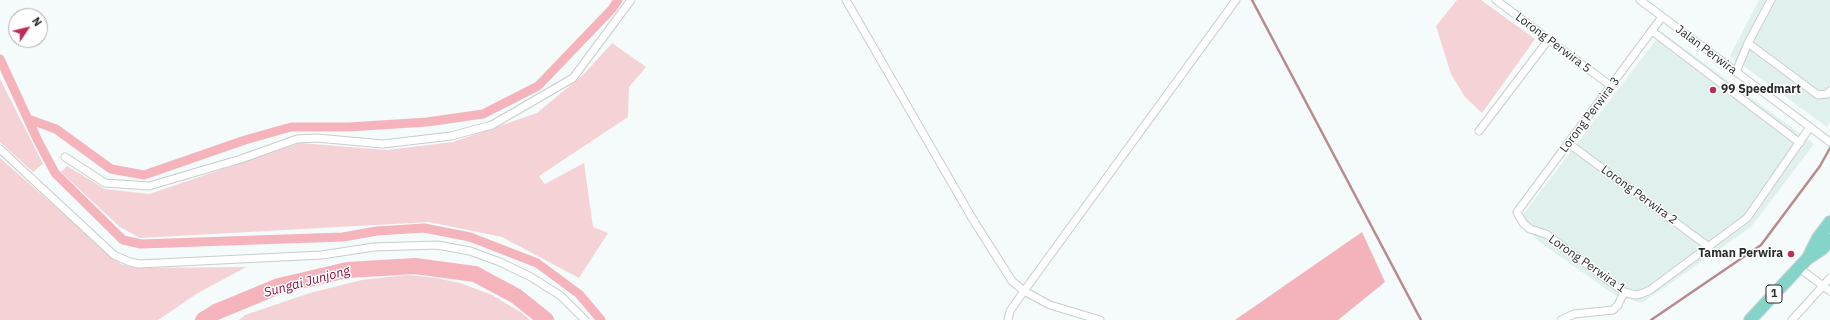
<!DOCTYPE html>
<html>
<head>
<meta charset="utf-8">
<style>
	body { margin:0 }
	#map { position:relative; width:1830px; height:320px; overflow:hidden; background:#f4fbfa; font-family:"IBM Plex Sans",sans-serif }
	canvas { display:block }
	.north { position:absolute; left:8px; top:8px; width:40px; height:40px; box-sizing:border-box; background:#fff; border:1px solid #aaabab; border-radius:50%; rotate:55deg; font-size:11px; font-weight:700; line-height:16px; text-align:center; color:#2a2c2c }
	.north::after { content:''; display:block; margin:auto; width:14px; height:18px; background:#bd2d54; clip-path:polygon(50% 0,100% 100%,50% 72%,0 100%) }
</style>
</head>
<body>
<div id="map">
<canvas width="1830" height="320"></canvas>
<div class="north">N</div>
</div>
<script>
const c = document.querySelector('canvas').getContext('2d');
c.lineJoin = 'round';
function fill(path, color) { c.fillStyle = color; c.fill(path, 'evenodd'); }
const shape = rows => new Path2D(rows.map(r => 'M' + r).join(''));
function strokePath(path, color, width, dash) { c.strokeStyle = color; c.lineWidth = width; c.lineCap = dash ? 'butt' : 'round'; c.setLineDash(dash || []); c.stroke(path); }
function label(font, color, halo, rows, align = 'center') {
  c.font = font + ' "IBM Plex Sans",sans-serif'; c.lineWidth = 3; c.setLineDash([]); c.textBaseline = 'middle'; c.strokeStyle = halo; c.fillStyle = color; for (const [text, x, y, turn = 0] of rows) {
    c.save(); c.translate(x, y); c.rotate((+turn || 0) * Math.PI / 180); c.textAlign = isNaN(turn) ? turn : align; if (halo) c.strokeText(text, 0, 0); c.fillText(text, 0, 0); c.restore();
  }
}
fill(shape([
	[1759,0,1830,0,1830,121,1827,127,1730,56],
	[1662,32,1814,144,1751,227,1642,303,1615,295,1541,243,1518,221]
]), '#dff0ed');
fill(shape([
	[1457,0,1481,0,1535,39,1482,113,1465,97,1451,74,1436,26],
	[612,43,646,67,629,87,628,117,539,176,545,184,584,163,593,227,608,233,579,278,502,237,429,222,140,238,120,227,61,172,67,166,105,189,149,194,300,143,387,150,453,142,537,113,584,74],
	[0,79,43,164,33,172,0,142],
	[0,158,121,264,135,268,246,267,198,293,158,320,0,320],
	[407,275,436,278,460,283,492,295,522,313,530,320,239,320,245,315,310,293,362,280]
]), '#f5d2d6');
fill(shape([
	[1362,232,1385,282,1338,320,1235,320]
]), '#f4b2bb');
strokePath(shape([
	[1252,0,1421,320],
	[1651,320,1761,245,1820,166,1830,148]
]), '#b88a90', 2.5);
strokePath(shape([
	[0,59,38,141,55,173,123,240,141,244,343,237,377,231,424,228,470,237,537,263,579,294,601,320],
	[28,119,56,129,111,169,144,175,245,140,291,127,349,127,427,122,483,114,538,86,612,9,618,0]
]), '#f5b3bb', 9);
strokePath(shape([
	[203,320,216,312,279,286,347,270,415,266,475,274,516,296,546,320]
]), '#f5b3bb', 16);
const minor = shape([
	[846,0,972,218,1012,281,1024,291,1050,305,1100,320],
	[1496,0,1611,86],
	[1640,0,1830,142],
	[1662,17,1517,212,1523,223,1530,229,1546,234,1624,292,1635,295,1641,294,1650,290,1747,218,1810,127],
	[1652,31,1800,143],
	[1748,43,1818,95,1827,94,1830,91],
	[1736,72,1748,43,1771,0],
	[1479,131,1549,39],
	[1568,143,1709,247],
	[0,149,114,255,130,262,139,264,322,255,374,247,437,245,470,251,500,262,531,277,561,296,585,320],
	[65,157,105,183,149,186,241,159,297,139,317,138,383,144,451,136,492,125,573,78,631,0],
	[1799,268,1830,291],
	[1008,320,1010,311,1024,291,1236,0],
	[1561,320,1574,314,1613,310,1618,305,1624,292],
	[1792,320,1830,278]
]);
const trunk = shape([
	[1808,258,1818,238,1830,222],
	[1750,320,1807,259,1822,249,1830,240]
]);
strokePath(minor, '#c7cecd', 9);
strokePath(trunk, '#d4d5d5', 14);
strokePath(minor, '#fff', 7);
strokePath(trunk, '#84d4ca', 12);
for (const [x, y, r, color] of [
	[1713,90,4,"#bd2d54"],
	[1791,254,4,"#bd2d54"]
]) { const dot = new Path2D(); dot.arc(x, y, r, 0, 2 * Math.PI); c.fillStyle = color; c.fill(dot); strokePath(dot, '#fff', 1.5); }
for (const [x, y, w] of [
	[1774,294,16]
]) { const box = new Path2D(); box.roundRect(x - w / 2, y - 9, w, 18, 3); c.fillStyle = '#fff'; c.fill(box); strokePath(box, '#2a2c2c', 1); }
label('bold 11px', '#2a2c2c', null, [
	["1",1774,294]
]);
label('12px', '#2a2c2c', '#fff', [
	["Lorong Perwira 5",1553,43,37],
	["Jalan Perwira",1706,50,37],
	["Lorong Perwira 3",1590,115,-53],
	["Lorong Perwira 2",1639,195,36],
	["Lorong Perwira 1",1587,264,35]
]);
label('bold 12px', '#2a2c2c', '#fff', [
	["99 Speedmart",1721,90],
	["Taman Perwira",1783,254,"right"]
], 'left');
label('italic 13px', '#8e0d38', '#fff', [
	["Sungai Junjong",307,282,-15]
]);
</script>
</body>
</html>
